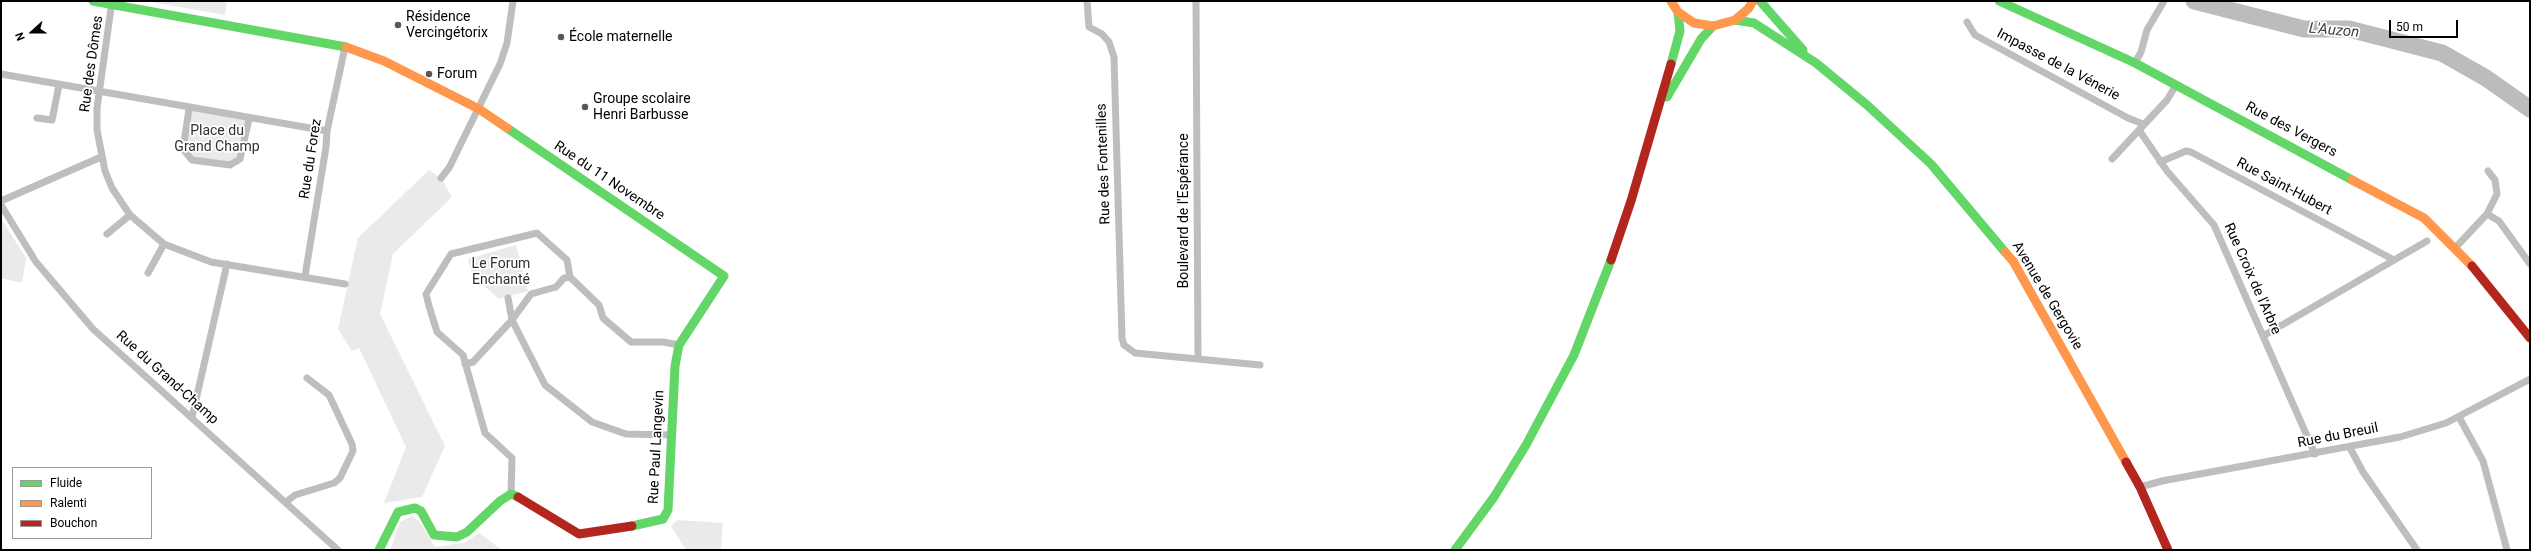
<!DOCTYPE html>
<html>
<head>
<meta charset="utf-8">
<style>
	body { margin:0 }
	#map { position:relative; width:2531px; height:551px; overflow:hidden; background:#fff; font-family:Roboto,sans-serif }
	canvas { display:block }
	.frame { position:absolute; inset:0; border:2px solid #000; pointer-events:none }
	.legend { position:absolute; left:12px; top:467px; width:140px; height:72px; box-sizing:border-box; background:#fff; border:1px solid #999; margin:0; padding:5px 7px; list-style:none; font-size:12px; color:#000 }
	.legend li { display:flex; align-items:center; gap:8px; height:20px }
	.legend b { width:20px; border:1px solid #999 }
	.north { position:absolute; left:12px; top:12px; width:40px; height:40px; -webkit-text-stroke:3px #fff; paint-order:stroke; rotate:249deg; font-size:11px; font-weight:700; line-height:16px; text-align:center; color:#000 }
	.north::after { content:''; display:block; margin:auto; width:14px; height:18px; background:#000; clip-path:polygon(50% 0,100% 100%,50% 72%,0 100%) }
	.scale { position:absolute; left:2389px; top:20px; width:69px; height:18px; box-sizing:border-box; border:2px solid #000; border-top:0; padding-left:5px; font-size:12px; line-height:14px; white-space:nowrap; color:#000; -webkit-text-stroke:3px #fff; paint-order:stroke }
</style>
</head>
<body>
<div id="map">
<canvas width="2531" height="551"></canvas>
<div class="frame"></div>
<ul class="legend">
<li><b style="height:5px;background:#63d668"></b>Fluide</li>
<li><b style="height:5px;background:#ff974d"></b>Ralenti</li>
<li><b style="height:5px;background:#b3261e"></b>Bouchon</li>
</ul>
<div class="north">N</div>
<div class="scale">50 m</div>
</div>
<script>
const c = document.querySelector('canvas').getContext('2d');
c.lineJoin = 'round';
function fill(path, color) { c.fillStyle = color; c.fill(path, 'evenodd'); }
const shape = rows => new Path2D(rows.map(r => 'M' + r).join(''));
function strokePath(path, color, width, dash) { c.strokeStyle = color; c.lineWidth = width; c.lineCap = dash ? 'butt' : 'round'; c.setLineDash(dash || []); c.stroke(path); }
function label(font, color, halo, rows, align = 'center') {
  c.font = font + ' Roboto,sans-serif'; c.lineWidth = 3.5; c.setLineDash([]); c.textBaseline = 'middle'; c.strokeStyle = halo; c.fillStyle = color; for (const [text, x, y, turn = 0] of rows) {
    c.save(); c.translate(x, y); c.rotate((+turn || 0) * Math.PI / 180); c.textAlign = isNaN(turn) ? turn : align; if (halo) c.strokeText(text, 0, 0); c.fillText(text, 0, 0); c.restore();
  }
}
fill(shape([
	[146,1,227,1,225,15],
	[189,109,249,119,240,159,230,165,192,160,183,149],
	[429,170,441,178,452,197,393,254,380,314,445,446,422,497,384,503,406,447,359,348,352,351,338,329,358,238],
	[1,218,26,258,22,283,1,278],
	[516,245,528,291,499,299,481,283,475,285,468,259],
	[412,516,419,521,435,547,464,543,479,533,502,550,390,550,400,522],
	[677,520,723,523,721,550,686,550,671,526]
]), '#eaeaea');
strokePath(shape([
	[2194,1,2304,29,2349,29,2442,53,2486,78,2530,109]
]), '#bcbcbc', 17);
strokePath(shape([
	[112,1,97,108,97,130,105,171,112,188,130,215,164,244,211,262,345,284],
	[1087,1,1089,27,1102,34,1109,42,1114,57,1122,338,1124,345,1135,353,1260,365],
	[1196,1,1198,359],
	[1967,22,1975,35,2128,118,2143,124],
	[2135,63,2141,52,2147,30,2164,1],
	[1,74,327,131],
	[189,109,183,149,192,160,230,165,240,159,249,119],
	[37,118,52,120,59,85],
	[2139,130,2167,171,2214,225,2315,454],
	[2112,159,2167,100,2176,85],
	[2160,162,2186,151,2191,152,2394,260],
	[441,178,449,168,500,64,507,43,513,1],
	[1,201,101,157],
	[1,205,36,262,93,329,338,550],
	[2487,214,2499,221,2530,264],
	[107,234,130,215],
	[2456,247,2487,214,2497,194,2495,180,2488,171],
	[148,273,164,244],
	[305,276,326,147,327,131,345,47],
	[508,298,512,320,545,385,592,422,626,434,672,435],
	[2263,336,2427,241],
	[465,364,473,362,512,320,531,294,556,287,564,278,570,277],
	[192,417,227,264],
	[2459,417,2483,461,2507,550],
	[2350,448,2363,472,2417,550],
	[2140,487,2162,481,2400,437,2446,423,2530,379],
	[511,494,512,458,485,433,463,355,437,332,429,306,426,294,451,254,537,233,567,260,570,277,599,305,603,318,631,342,663,342,679,345],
	[286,502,295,495,334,483,340,478,353,451,352,444,329,395,307,378]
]), '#bebebe', 7);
strokePath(shape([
	[93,1,346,47],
	[1760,1,1803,50],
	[1999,1,2135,63,2352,180],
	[1735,20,1754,23,1816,63,1867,105,1931,164,2005,252],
	[1671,64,1680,31,1678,12],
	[1667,97,1701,39,1713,26],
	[507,128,724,276,679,345,675,366,668,510,663,519,632,526],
	[379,550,398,512,415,508,421,511,434,535,457,537,467,532,500,501,511,494,518,497],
	[1455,550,1494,497,1526,445,1574,355,1611,260]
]), '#63d668', 9);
strokePath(shape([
	[1671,1,1678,12,1694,23,1713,26,1735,20,1748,9,1753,1],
	[346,47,384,61,479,109,507,128],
	[2352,180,2424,218,2472,266],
	[2005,252,2013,261,2126,462]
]), '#ff974d', 9);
strokePath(shape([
	[1611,260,1631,201,1671,64],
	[2472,266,2530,338],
	[2126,462,2140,487,2168,550],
	[518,497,579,534,632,526]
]), '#b3261e', 9);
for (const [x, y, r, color] of [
	[398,25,4,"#595959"],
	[561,37,4,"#595959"],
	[429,74,4,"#595959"],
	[585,107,4,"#595959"]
]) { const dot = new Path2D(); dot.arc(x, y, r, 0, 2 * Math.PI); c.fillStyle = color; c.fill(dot); strokePath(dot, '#fff', 1.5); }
label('14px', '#000', '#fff', [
	["Résidence",406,17],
	["Vercingétorix",406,33],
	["École maternelle",569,37],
	["Forum",437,74],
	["Groupe scolaire",593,99],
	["Henri Barbusse",593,115]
], 'left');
label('14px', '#000', '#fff', [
	["Rue des Dômes",92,64,-82],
	["Impasse de la Vénerie",2058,65,28],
	["Rue des Vergers",2291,130,28],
	["Rue du Forez",311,159,-81],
	["Rue des Fontenilles",1104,164,-92],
	["Rue du 11 Novembre",609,181,34],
	["Rue Saint-Hubert",2284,187,28],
	["Boulevard de l'Espérance",1184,211,-90],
	["Rue Croix de l'Arbre",2252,279,66],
	["Avenue de Gergovie",2047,296,59],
	["Rue du Grand-Champ",167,378,42],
	["Rue du Breuil",2338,436,-11],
	["Rue Paul Langevin",657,447,-87]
]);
label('14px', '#2f2f2f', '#fff', [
	["Place du",217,131],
	["Grand Champ",217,147],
	["Le Forum",501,264],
	["Enchanté",501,280]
]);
label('italic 15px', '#404040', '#fff', [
	["L'Auzon",2334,31,5]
]);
</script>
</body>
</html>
